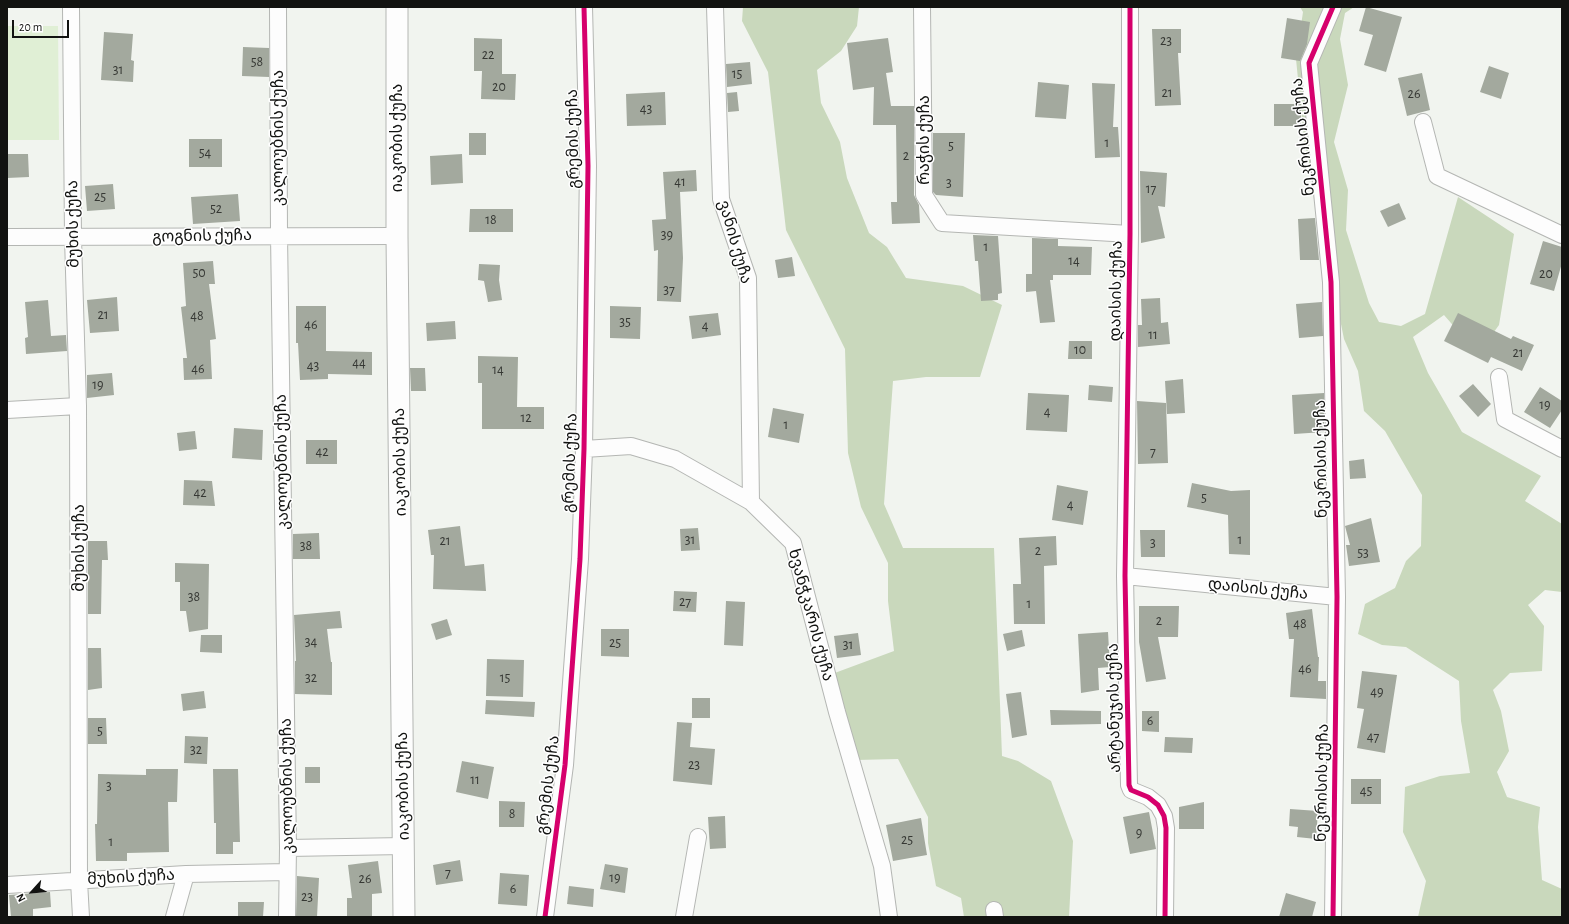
<!DOCTYPE html>
<html>
<head>
<meta charset="utf-8">
<style>
	body { margin:0 }
	#map { position:relative; width:1569px; height:924px; overflow:hidden; background:#f1f4ef; font-family:"Alegreya Sans",sans-serif }
	canvas { display:block }
	.frame { position:absolute; inset:0; border:8px solid #121311; pointer-events:none }
	.north { position:absolute; left:12px; top:872px; width:40px; height:40px; -webkit-text-stroke:3px #fff; paint-order:stroke; rotate:243deg; font-size:11px; font-weight:700; line-height:16px; text-align:center; color:#121311 }
	.north::after { content:''; display:block; margin:auto; width:14px; height:18px; background:#121311; clip-path:polygon(50% 0,100% 100%,50% 72%,0 100%) }
	.scale { position:absolute; left:12px; top:20px; width:57px; height:18px; box-sizing:border-box; border:2px solid #121311; border-top:0; padding-left:5px; font-size:12px; line-height:14px; white-space:nowrap; color:#121311; -webkit-text-stroke:3px #fff; paint-order:stroke }
</style>
</head>
<body>
<div id="map">
<canvas width="1569" height="924"></canvas>
<div class="frame"></div>
<div class="north">N</div>
<div class="scale">20 m</div>
</div>
<script>
const c = document.querySelector('canvas').getContext('2d');
c.lineJoin = 'round';
function fill(path, color) { c.fillStyle = color; c.fill(path, 'evenodd'); }
const shape = rows => new Path2D(rows.map(r => 'M' + r).join(''));
function strokePath(path, color, width, dash) { c.strokeStyle = color; c.lineWidth = width; c.lineCap = dash ? 'butt' : 'round'; c.setLineDash(dash || []); c.stroke(path); }
function label(font, color, halo, rows, align = 'center') {
  c.font = font + ' "Alegreya Sans","Noto Sans Georgian",sans-serif'; c.lineWidth = 3; c.setLineDash([]); c.textBaseline = 'middle'; c.strokeStyle = halo; c.fillStyle = color; for (const [text, x, y, turn = 0] of rows) {
    c.save(); c.translate(x, y); c.rotate((+turn || 0) * Math.PI / 180); c.textAlign = isNaN(turn) ? turn : align; if (halo) c.strokeText(text, 0, 0); c.fillText(text, 0, 0); c.restore();
  }
}
fill(shape([
	[7,26,58,26,59,140,7,140]
]), '#e0efd5');
fill(shape([
	[743,7,859,7,857,26,841,51,817,70,821,103,840,142,847,178,869,233,887,247,906,278,963,286,1002,305,980,377,926,377,893,381,884,504,903,548,994,548,1002,756,1018,761,1051,781,1073,841,1069,917,964,917,961,898,936,886,928,843,928,817,898,759,856,760,832,674,894,651,888,601,888,563,861,507,848,453,845,349,786,230,768,72,742,21],
	[1300,7,1354,7,1345,13,1340,39,1348,85,1334,142,1348,190,1346,230,1369,303,1379,322,1401,326,1425,314,1458,197,1514,234,1499,325,1478,354,1444,315,1413,337,1428,373,1462,432,1541,476,1525,501,1562,524,1562,592,1545,590,1528,605,1544,626,1542,671,1510,673,1493,690,1501,711,1509,751,1497,772,1507,797,1540,807,1538,827,1542,880,1562,889,1562,917,1418,917,1426,881,1403,832,1405,787,1440,776,1470,773,1461,721,1459,681,1406,647,1382,645,1358,634,1365,604,1395,588,1406,561,1421,546,1422,495,1385,431,1364,411,1358,371,1344,339,1304,139,1296,59,1303,12]
]), '#c9d8bc');
fill(shape([
	[1366,7,1402,17,1386,72,1364,65,1373,35,1359,31],
	[1287,18,1310,22,1307,44,1300,61,1281,58],
	[1152,29,1181,29,1181,53,1178,53,1181,105,1155,106],
	[104,32,133,34,131,60,134,61,133,82,101,80],
	[474,38,502,39,502,74,516,74,515,100,481,99,482,71,474,71],
	[888,38,893,72,886,73,891,106,914,106,914,195,919,205,920,223,892,224,891,202,897,202,896,125,873,125,874,87,853,90,847,43],
	[243,47,269,48,269,77,242,76],
	[750,62,752,84,727,87,726,64],
	[1489,66,1509,73,1501,99,1480,92],
	[1422,73,1430,110,1407,116,1398,78],
	[1038,82,1069,85,1066,119,1035,117],
	[1092,83,1115,84,1113,127,1118,127,1120,157,1095,158],
	[665,92,666,125,627,126,626,94],
	[737,92,739,111,728,112,727,93],
	[1274,104,1301,104,1301,126,1274,126],
	[469,133,486,133,486,155,469,155],
	[933,133,965,133,963,197,936,195,933,192],
	[189,139,222,139,222,167,189,167],
	[7,154,28,154,29,177,7,178],
	[462,154,463,183,431,185,430,156],
	[696,170,697,191,680,192,683,258,681,302,657,301,658,250,654,251,652,220,666,219,663,172],
	[1140,171,1167,173,1165,207,1158,206,1165,238,1141,243],
	[113,184,115,209,87,211,85,186],
	[238,194,240,221,193,224,191,197],
	[1399,203,1406,219,1388,227,1380,211],
	[470,209,513,209,513,232,469,232],
	[1315,218,1319,260,1300,260,1298,219],
	[973,235,998,236,1002,293,998,294,998,300,981,301,978,261,975,261],
	[1032,238,1058,239,1058,246,1092,247,1091,275,1053,275,1053,280,1050,280,1055,322,1040,323,1036,291,1026,292,1026,274,1032,274],
	[1543,241,1562,247,1562,263,1554,291,1530,284],
	[792,257,795,276,778,278,775,260],
	[213,261,215,284,209,284,216,339,210,340,212,379,184,380,183,358,187,358,181,307,186,306,183,263],
	[479,264,500,265,499,280,502,300,488,302,484,281,478,280],
	[117,297,119,331,90,333,87,300],
	[1160,298,1161,323,1168,322,1170,344,1138,347,1138,325,1142,325,1141,299],
	[48,300,51,336,66,335,67,351,26,354,25,338,28,337,25,302],
	[1322,302,1323,336,1299,338,1296,304],
	[296,306,326,306,326,351,372,352,372,375,328,374,328,379,300,380,298,343,296,343],
	[610,306,641,307,640,339,610,338],
	[718,313,721,335,692,339,689,316],
	[1458,313,1511,339,1513,336,1534,345,1522,371,1491,357,1488,363,1444,341],
	[455,321,456,339,427,341,426,323],
	[1069,341,1092,341,1092,359,1068,359],
	[478,356,518,357,517,407,544,407,544,429,482,429,482,383,478,383],
	[410,368,425,368,426,391,411,391],
	[112,373,114,395,87,398,87,375],
	[1183,379,1185,413,1167,414,1165,381],
	[1473,384,1491,404,1478,417,1459,396],
	[1089,385,1113,387,1112,402,1088,400],
	[1540,387,1562,401,1562,410,1550,428,1524,412],
	[1028,393,1069,395,1067,432,1026,430],
	[1324,393,1324,432,1294,434,1292,395],
	[1137,401,1166,403,1168,463,1138,464],
	[773,408,804,414,799,443,768,437],
	[234,428,263,430,262,460,232,458],
	[195,431,197,449,179,451,177,433],
	[306,440,337,440,337,464,306,464],
	[1364,459,1366,478,1350,479,1349,461],
	[184,480,212,481,215,506,183,505],
	[1192,483,1231,491,1250,490,1250,555,1229,554,1228,515,1187,507],
	[1057,485,1088,491,1083,525,1052,520],
	[1371,518,1380,562,1349,566,1346,545,1350,545,1345,526],
	[460,526,465,566,484,564,486,591,433,589,434,555,431,555,428,530],
	[698,528,700,550,681,551,680,529],
	[1140,530,1165,530,1165,557,1141,557],
	[319,533,320,559,293,559,293,534],
	[1056,536,1057,565,1044,566,1045,624,1014,624,1013,584,1021,584,1019,538],
	[88,541,107,541,108,560,102,560,101,614,88,614],
	[175,563,209,564,208,629,189,632,186,611,180,611,180,582,175,582],
	[674,591,697,592,696,612,673,611],
	[726,601,745,602,743,646,724,645],
	[1139,606,1179,606,1178,637,1158,637,1166,679,1146,682,1139,642],
	[1312,609,1318,657,1319,657,1318,681,1326,681,1326,699,1290,697,1294,639,1289,639,1286,613],
	[340,611,342,628,327,629,331,662,332,662,332,695,295,694,295,661,296,661,294,615],
	[447,619,452,635,436,640,431,624],
	[601,629,629,629,629,657,601,656],
	[1022,630,1025,646,1007,651,1003,634],
	[1108,632,1110,667,1098,668,1099,690,1081,693,1078,634],
	[858,633,861,655,837,658,834,636],
	[201,635,222,635,222,653,200,652],
	[88,648,101,648,102,688,88,690],
	[487,659,524,660,523,697,486,696],
	[1362,671,1397,675,1385,753,1357,748,1364,709,1357,708],
	[204,691,206,708,183,711,181,694],
	[1021,692,1027,735,1012,738,1006,694],
	[692,698,710,698,710,718,692,718],
	[486,700,535,702,534,717,485,714],
	[1050,710,1101,711,1101,724,1051,725],
	[1142,711,1159,711,1159,732,1142,731],
	[88,718,106,718,107,744,88,744],
	[677,722,692,723,690,747,715,749,712,785,673,781],
	[185,736,208,737,207,764,184,763],
	[1165,737,1193,738,1192,753,1164,752],
	[462,761,494,767,488,799,456,792],
	[305,767,320,767,320,783,305,783],
	[146,769,178,769,177,802,168,802,169,852,127,853,127,861,96,861,95,824,97,824,98,774,146,775],
	[213,769,238,769,240,842,233,842,233,854,216,854,216,823,214,823],
	[1351,779,1381,779,1381,804,1351,804],
	[499,801,525,802,524,827,499,827],
	[1204,802,1204,829,1179,829,1179,807],
	[1290,809,1318,811,1316,839,1297,837,1298,827,1289,826],
	[1149,812,1156,849,1130,854,1123,817],
	[725,816,726,848,710,849,708,817],
	[921,818,927,855,893,861,886,825],
	[460,860,463,881,436,885,433,865],
	[378,861,382,893,372,894,372,917,347,917,347,898,352,898,348,865],
	[605,864,628,868,625,893,600,889],
	[500,873,529,875,527,906,498,904],
	[297,876,319,878,317,917,296,917],
	[569,886,594,889,593,907,567,904],
	[50,892,51,907,33,909,33,916,11,917,9,895],
	[1286,893,1316,902,1312,917,1279,917],
	[238,902,264,902,263,917,238,917]
]), '#a3a99e');
const minor = shape([
	[71,7,73,238,78,406,79,881,81,917],
	[278,7,279,235,288,848,287,917],
	[715,7,721,199,748,278,751,502],
	[922,7,924,195,942,223,1130,234],
	[1130,7,1130,234,1125,576,1129,785,1131,790,1148,797,1158,805,1164,816,1166,828,1165,917],
	[1333,7,1309,63,1331,282,1337,597,1333,917],
	[1423,122,1437,176,1562,235],
	[7,237,397,236],
	[1499,377,1505,419,1562,449],
	[7,410,78,406],
	[584,449,631,446,675,459,751,502,793,543,837,712,882,866,889,917],
	[1125,576,1337,597],
	[288,848,404,846],
	[7,885,186,874,287,872],
	[994,910,995,917],
	[174,917,186,874],
	[545,917,565,765,580,559,584,449,588,166,584,7],
	[684,917,698,837]
]);
const tertiary = shape([
	[397,7,397,236,404,917]
]);
strokePath(minor, '#b4b6b3', 18);
strokePath(tertiary, '#b4b6b3', 23);
strokePath(minor, '#fdfdfd', 16);
strokePath(tertiary, '#fdfdfd', 21);
strokePath(shape([
	[1130,7,1130,234,1125,576,1129,785,1131,790,1148,797,1158,805,1164,816,1166,828,1165,917],
	[1333,7,1309,63,1331,282,1337,597,1333,917],
	[545,917,565,765,580,559,584,449,588,166,584,7]
]), '#d6006c', 5);
label('14px', '#363834', null, [
	["23",1166,41],
	["22",488,55],
	["58",257,62],
	["31",118,70],
	["15",737,74],
	["20",499,87],
	["21",1167,93],
	["26",1414,94],
	["43",646,109],
	["1",1107,143],
	["5",951,146],
	["54",205,153],
	["2",906,156],
	["41",680,182],
	["3",949,183],
	["17",1151,189],
	["25",100,197],
	["52",216,209],
	["18",491,220],
	["39",667,235],
	["1",986,247],
	["14",1074,261],
	["50",199,273],
	["20",1546,274],
	["37",669,290],
	["21",103,315],
	["48",197,316],
	["35",625,322],
	["46",311,325],
	["4",705,326],
	["11",1153,335],
	["10",1080,350],
	["21",1518,353],
	["44",359,363],
	["43",313,366],
	["46",198,369],
	["14",498,370],
	["19",98,385],
	["19",1545,405],
	["4",1047,412],
	["12",526,418],
	["1",786,425],
	["42",322,452],
	["7",1153,452],
	["42",200,493],
	["5",1204,498],
	["4",1070,505],
	["31",690,540],
	["1",1240,540],
	["21",445,541],
	["3",1153,543],
	["38",306,546],
	["2",1038,551],
	["53",1363,553],
	["38",194,597],
	["27",685,602],
	["1",1029,604],
	["2",1159,621],
	["48",1300,624],
	["34",311,642],
	["25",615,643],
	["31",848,645],
	["46",1305,669],
	["32",311,678],
	["15",505,678],
	["49",1377,692],
	["6",1150,721],
	["5",100,731],
	["47",1373,737],
	["32",196,750],
	["23",694,765],
	["11",475,780],
	["3",109,786],
	["45",1366,791],
	["8",512,814],
	["9",1139,833],
	["25",907,840],
	["1",111,842],
	["7",448,873],
	["19",615,878],
	["26",365,879],
	["6",513,889],
	["23",307,897]
]);
label('16px', '#121311', '#fff', [
	["ნეკრისის ქუჩა",1303,137,-96],
	["კალოუბნის ქუჩა",278,138,-90],
	["იაკობის ქუჩა",397,138,-90],
	["გრემის ქუჩა",573,139,-91],
	["რაჭის ქუჩა",924,140,-90],
	["მუხის ქუჩა",73,224,-91],
	["გოგნის ქუჩა",202,236,-1],
	["ვანის ქუჩა",735,242,74],
	["დაისის ქუჩა",1116,291,-89],
	["ნეკრისის ქუჩა",1321,459,-91],
	["კალოუბნის ქუჩა",282,462,-91],
	["იაკობის ქუჩა",400,462,-91],
	["გრემის ქუჩა",570,463,-88],
	["მუხის ქუჩა",79,548,-90],
	["დაისის ქუჩა",1258,589,6],
	["ხვანჭკარის ქუჩა",811,615,75],
	["არტანუჯის ქუჩა",1114,708,-91],
	["ნეკრისის ქუჩა",1322,783,-89],
	["გრემის ქუჩა",548,785,-83],
	["კალოუბნის ქუჩა",287,786,-91],
	["იაკობის ქუჩა",403,786,-91],
	["მუხის ქუჩა",131,877,-3]
]);
</script>
</body>
</html>
